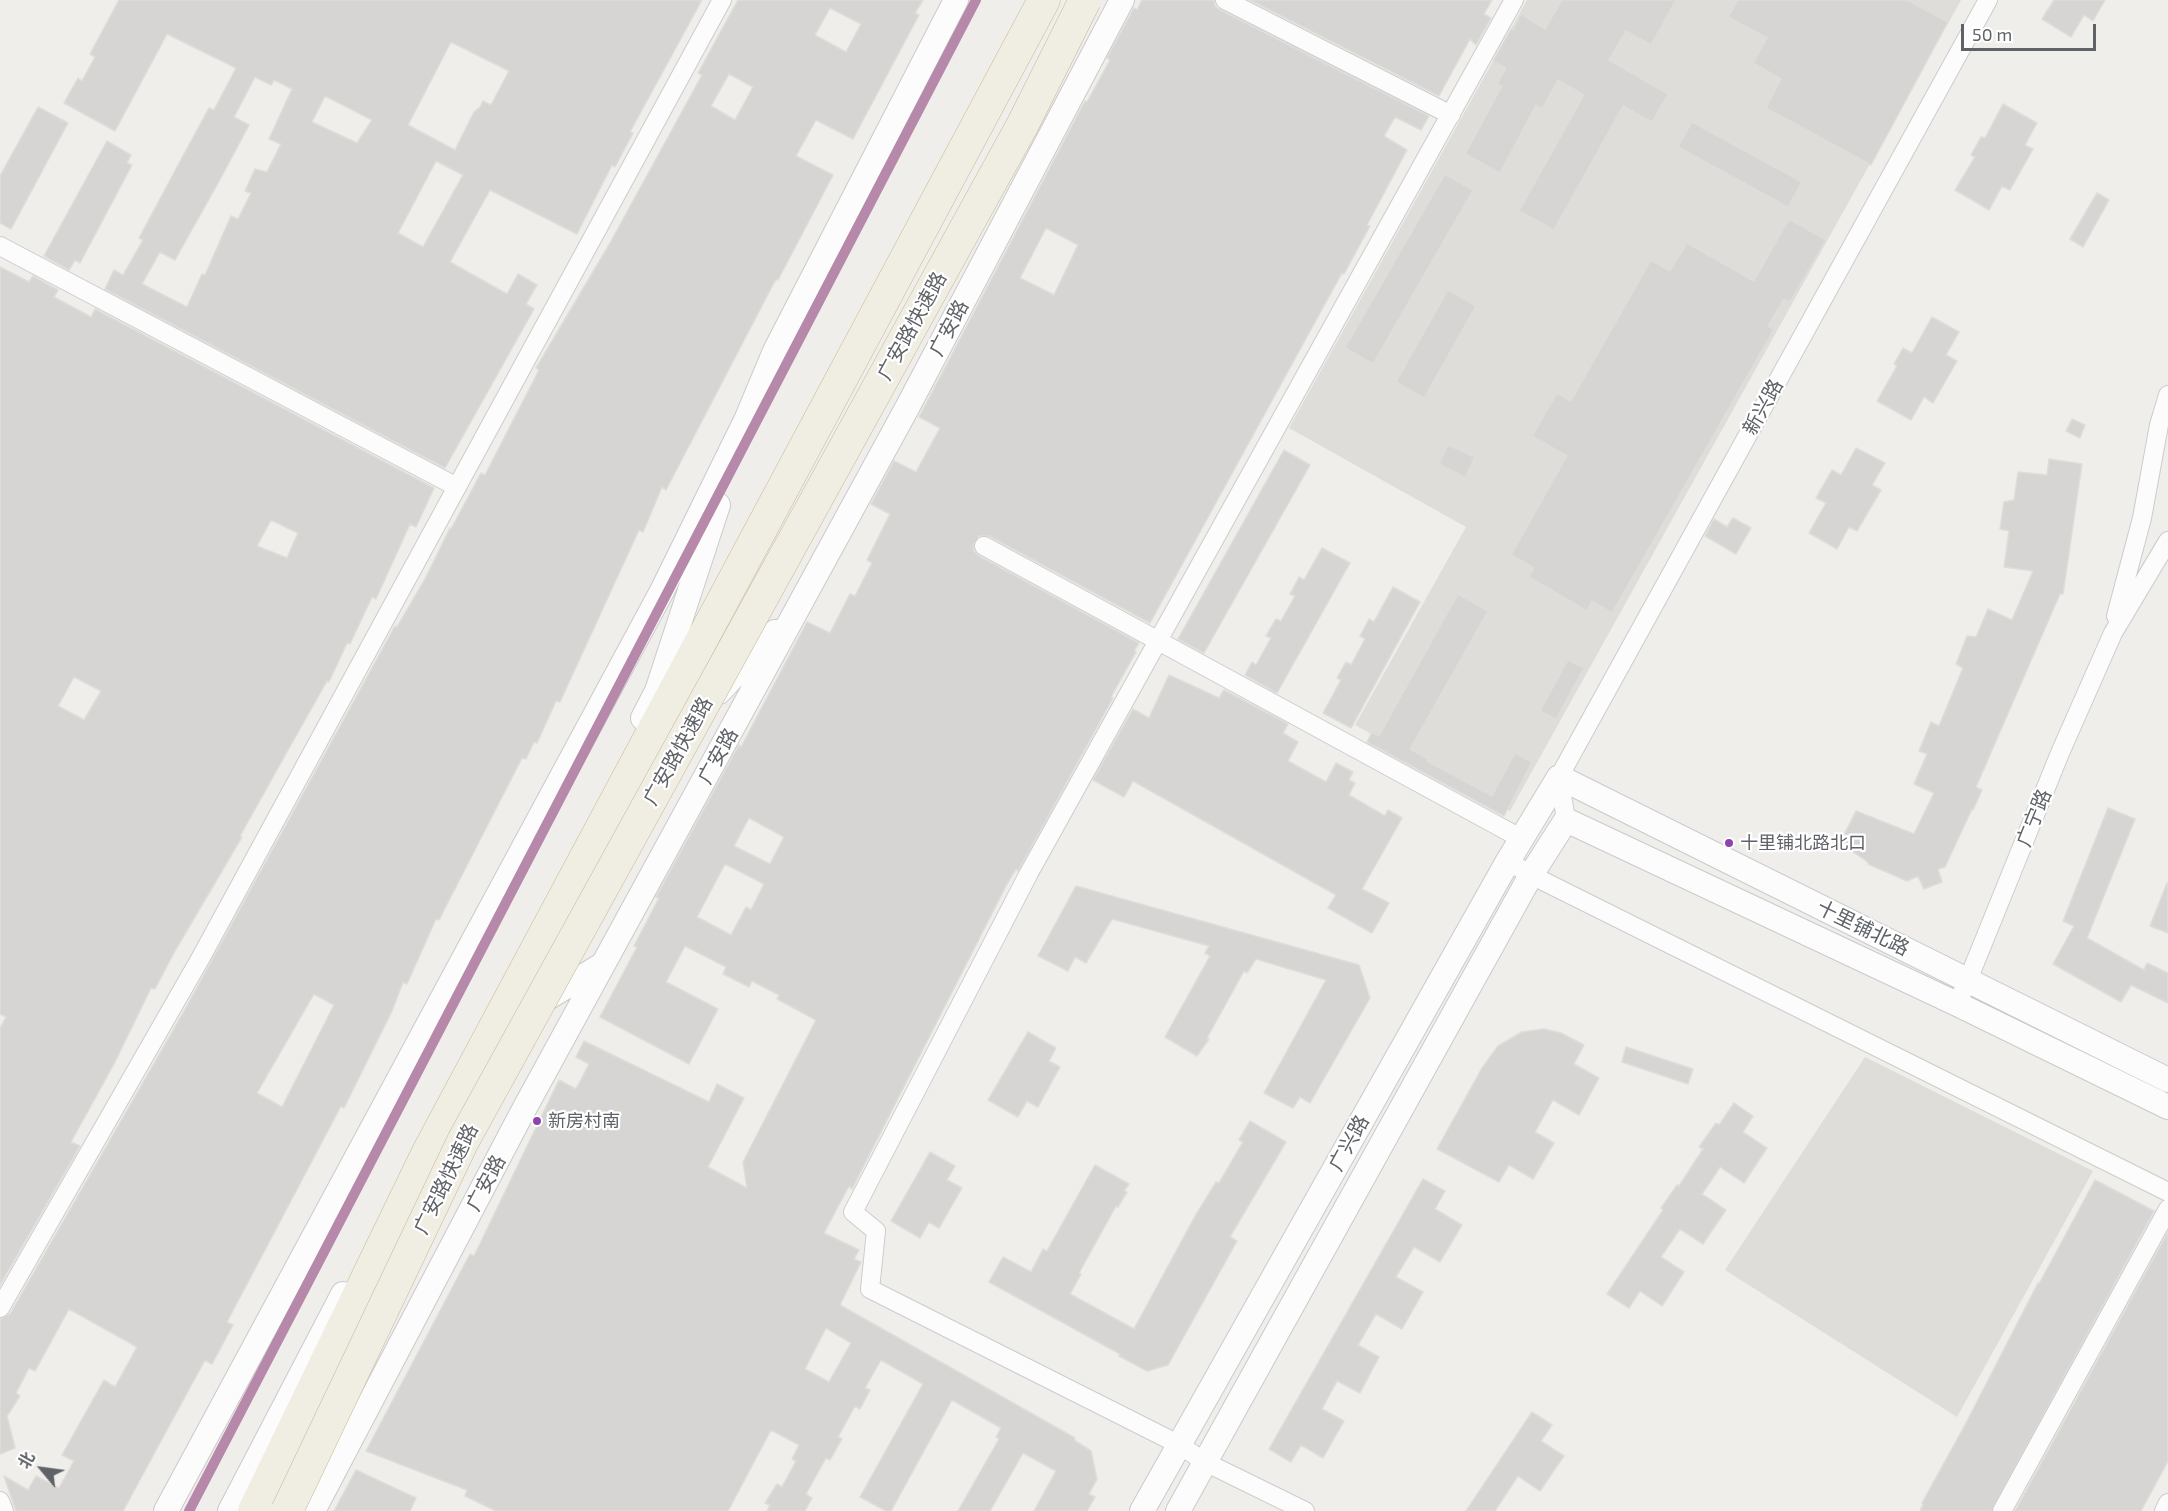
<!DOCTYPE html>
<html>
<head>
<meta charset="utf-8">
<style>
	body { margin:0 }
	#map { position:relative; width:2168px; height:1511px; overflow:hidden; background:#efeeea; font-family:"Exo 2","Noto Sans SC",sans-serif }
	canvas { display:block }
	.north { position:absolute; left:12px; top:1439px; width:60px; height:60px; -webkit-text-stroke:4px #fff; paint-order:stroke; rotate:299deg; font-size:16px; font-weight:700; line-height:24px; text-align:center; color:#5f6368 }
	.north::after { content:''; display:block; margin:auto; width:21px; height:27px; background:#5f6368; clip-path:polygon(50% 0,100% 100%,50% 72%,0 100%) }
	.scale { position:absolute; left:1961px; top:24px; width:135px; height:27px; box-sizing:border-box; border:3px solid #5f6368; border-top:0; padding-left:8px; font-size:18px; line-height:21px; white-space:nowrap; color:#5f6368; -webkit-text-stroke:4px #fff; paint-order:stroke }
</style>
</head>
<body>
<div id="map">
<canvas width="2168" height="1511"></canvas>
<div class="north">北</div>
<div class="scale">50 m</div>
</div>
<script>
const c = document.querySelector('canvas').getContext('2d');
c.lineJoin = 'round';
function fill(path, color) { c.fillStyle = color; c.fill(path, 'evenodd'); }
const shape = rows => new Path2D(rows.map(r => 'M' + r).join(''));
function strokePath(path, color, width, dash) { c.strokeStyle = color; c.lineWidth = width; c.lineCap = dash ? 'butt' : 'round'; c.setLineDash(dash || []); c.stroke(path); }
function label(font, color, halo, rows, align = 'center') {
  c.font = font + ' "Exo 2","Noto Sans SC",sans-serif'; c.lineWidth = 4.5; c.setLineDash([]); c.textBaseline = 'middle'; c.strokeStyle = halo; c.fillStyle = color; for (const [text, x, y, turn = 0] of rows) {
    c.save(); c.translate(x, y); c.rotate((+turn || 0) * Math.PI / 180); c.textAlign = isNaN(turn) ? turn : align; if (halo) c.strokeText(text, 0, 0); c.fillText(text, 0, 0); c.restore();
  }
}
fill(shape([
	[1527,0,1961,0,1510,811,1355,725,1466,527,1289,428],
	[1865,1057,2093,1171,1957,1417,1725,1270]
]), '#dfddda');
const building = shape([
	[119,0,702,0,630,132,633,133,615,167,612,165,577,234,490,190,450,262,507,294,518,274,537,285,526,304,534,309,445,468,105,289,114,270,123,275,143,240,139,238,184,154,209,108,214,110,236,68,167,34,115,131,64,103,78,78,82,81,95,57,90,54,119,0],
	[451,42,509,71,491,105,483,101,480,107,474,112,455,150,408,125,451,42],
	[255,77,271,85,274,80,292,89,269,139,281,144,267,172,255,169,245,191,251,193,238,219,231,216,205,275,202,274,187,307,142,284,160,252,175,260,222,176,249,125,234,117,255,77],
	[325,96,372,120,357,143,312,122,325,96],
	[436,161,463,175,423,247,398,233,436,161],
	[738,0,923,0,915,13,919,15,853,139,816,120,796,156,833,175,778,280,776,279,666,490,662,487,643,532,639,530,560,702,556,701,537,743,534,742,526,759,522,758,439,920,436,919,407,984,403,982,392,1011,344,1108,341,1106,227,1322,233,1325,212,1364,205,1360,123,1511,16,1511,4,1476,28,1490,36,1476,59,1488,74,1461,62,1455,104,1380,115,1387,137,1347,69,1309,35,1371,29,1368,16,1393,20,1396,7,1416,15,1448,0,1454,0,1319,10,1314,183,1013,395,626,397,627,425,579,450,528,451,529,481,473,485,475,539,370,536,368,610,243,702,75,698,73,738,0],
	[830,8,861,24,846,52,815,35,830,8],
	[729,74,753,87,735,120,711,106,729,74],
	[314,994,334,1005,282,1107,257,1093,314,994],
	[1142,0,1214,0,1215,6,1220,10,1429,116,1421,130,1395,117,1384,136,1407,150,1367,225,1370,226,1344,274,1342,273,1150,623,989,536,979,536,973,546,974,551,979,556,1139,643,1134,651,1136,652,1111,697,1113,698,1018,871,1016,869,1007,884,852,1189,849,1186,824,1233,859,1250,854,1259,861,1262,840,1305,1075,1438,1074,1440,1091,1451,1097,1479,1089,1494,1095,1497,1087,1511,1034,1511,1056,1471,1023,1453,990,1511,958,1511,999,1439,996,1437,1001,1428,952,1400,891,1511,886,1511,860,1497,923,1384,881,1360,865,1388,870,1390,860,1409,855,1406,838,1437,842,1439,830,1460,826,1458,806,1494,812,1498,805,1511,767,1511,770,1505,765,1503,777,1484,782,1487,796,1461,792,1459,799,1445,771,1430,728,1511,496,1511,465,1496,467,1490,366,1451,470,1254,474,1256,559,1080,576,1089,589,1064,576,1057,584,1041,709,1102,717,1084,744,1098,708,1167,747,1188,743,1162,816,1020,777,999,779,995,752,981,749,987,723,974,726,967,685,946,666,982,718,1009,689,1064,600,1017,637,947,634,946,659,898,656,897,739,745,741,747,807,622,830,633,850,594,855,596,872,563,867,560,890,514,871,504,894,461,916,472,940,428,919,417,1085,101,1087,102,1110,60,1107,58,1134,8,1137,10,1142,0],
	[1046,228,1078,245,1054,295,1020,278,1046,228],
	[749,818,784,837,770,864,734,846,749,818],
	[725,864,764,884,751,910,746,907,731,935,697,917,725,864],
	[826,1328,851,1343,829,1382,805,1369,826,1328],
	[1250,0,1492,0,1484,14,1491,18,1476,45,1470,39,1439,96,1250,0],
	[1562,0,1676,0,1651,45,1626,31,1609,60,1668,94,1652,122,1623,106,1554,230,1519,211,1584,95,1558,80,1542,109,1536,105,1500,173,1465,154,1502,86,1497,84,1506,68,1493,61,1511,29,1513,30,1521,14,1545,29,1562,0],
	[1738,0,1907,0,1948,22,1871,165,1766,108,1781,79,1753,63,1767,38,1728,17,1738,0],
	[2054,0,2105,0,2093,21,2084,15,2071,37,2042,19,2054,0],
	[2003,104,2037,123,2025,145,2033,149,2010,190,2002,186,1989,210,1955,190,1975,157,1971,155,1981,137,1985,138,2003,104],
	[38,107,68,123,11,229,0,223,0,176,38,107],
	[1692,122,1802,182,1788,207,1678,147,1692,122],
	[107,141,131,155,127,163,132,165,80,263,75,260,69,270,44,256,107,141],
	[1445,174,1473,190,1373,364,1345,348,1445,174],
	[2097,193,2109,200,2083,247,2070,239,2097,193],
	[1789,219,1826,240,1790,302,1784,299,1768,326,1774,329,1612,613,1592,601,1587,611,1529,577,1534,568,1511,555,1567,456,1532,436,1557,393,1571,401,1651,260,1670,271,1687,243,1754,281,1789,219],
	[0,267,29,282,33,276,58,290,54,297,91,317,95,309,434,488,416,527,410,524,376,599,372,597,350,644,347,643,329,682,327,681,287,752,240,836,242,837,175,951,155,989,151,988,115,1062,71,1142,80,1146,0,1285,0,1028,6,1017,0,1014,0,267],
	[271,520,298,533,287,558,257,546,271,520],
	[74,677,101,691,84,720,58,706,74,677],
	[1448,290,1476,306,1424,398,1396,382,1448,290],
	[1932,317,1959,332,1946,355,1957,361,1933,403,1924,397,1911,420,1877,401,1897,366,1894,364,1903,348,1912,353,1932,317],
	[2072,419,2085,425,2080,438,2066,431,2072,419],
	[1448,445,1475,457,1465,477,1439,464,1448,445],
	[1856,448,1885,463,1872,485,1881,490,1857,531,1849,527,1837,549,1809,533,1826,503,1816,498,1832,470,1841,475,1856,448],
	[1284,450,1310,465,1204,653,1178,639,1284,450],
	[2049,459,2082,464,2063,594,2060,594,1976,787,1982,790,1973,810,1972,809,1945,867,1938,869,1942,882,1924,889,1918,876,1907,881,1868,864,1869,863,1842,844,1842,839,1856,811,1914,834,1934,793,1914,784,1927,754,1919,751,1931,722,1939,726,1963,668,1956,664,1967,636,1976,637,1988,609,2012,620,2033,571,2004,567,2009,531,2000,529,2004,502,2014,500,2018,472,2047,475,2049,459],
	[1733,518,1751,528,1736,554,1705,536,1714,519,1727,527,1733,518],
	[1322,548,1350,563,1277,693,1245,675,1252,662,1256,665,1271,638,1266,636,1276,619,1281,621,1295,596,1290,594,1299,577,1304,580,1322,548],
	[1393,587,1420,602,1351,728,1323,713,1341,680,1337,678,1346,662,1351,665,1365,639,1360,636,1369,619,1374,622,1393,587],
	[1458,594,1488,611,1410,749,1428,759,1427,761,1492,796,1515,753,1532,762,1504,816,1367,742,1372,732,1379,736,1458,594],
	[1568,660,1584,668,1556,719,1540,711,1568,660],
	[1169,675,1219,698,1224,690,1288,724,1283,733,1298,742,1288,761,1326,782,1336,763,1353,772,1349,780,1355,783,1349,795,1385,816,1388,810,1402,818,1362,889,1389,903,1372,933,1328,908,1336,895,1133,781,1124,797,1093,780,1133,709,1149,718,1169,675],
	[2108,808,2135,819,2087,938,2144,970,2147,963,2168,973,2168,1003,2131,985,2121,1002,2053,964,2074,926,2063,921,2108,808],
	[2167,883,2168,883,2168,933,2150,926,2167,883],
	[1076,886,1359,965,1370,998,1310,1103,1300,1097,1293,1108,1264,1093,1326,980,1256,959,1247,973,1244,971,1207,1038,1209,1039,1197,1056,1165,1037,1210,956,1205,953,1209,946,1112,919,1086,963,1075,957,1068,971,1038,956,1076,886],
	[1544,1029,1561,1033,1584,1045,1574,1064,1599,1078,1579,1115,1553,1100,1535,1132,1554,1143,1533,1179,1509,1165,1499,1182,1437,1149,1482,1068,1498,1046,1522,1032,1544,1029],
	[1028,1032,1056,1048,1049,1061,1060,1067,1038,1107,1027,1101,1018,1117,988,1100,1028,1032],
	[1626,1047,1693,1069,1688,1084,1622,1062,1626,1047],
	[1734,1103,1753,1116,1743,1132,1767,1148,1744,1183,1720,1167,1711,1181,1702,1194,1726,1210,1703,1244,1680,1229,1661,1257,1684,1272,1662,1306,1640,1291,1629,1308,1607,1294,1663,1210,1661,1208,1677,1185,1679,1186,1703,1149,1699,1147,1716,1123,1719,1125,1734,1103],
	[1250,1121,1286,1142,1230,1237,1237,1241,1168,1365,1147,1371,1119,1356,1120,1354,989,1282,1003,1257,1031,1272,1043,1249,1047,1251,1095,1165,1129,1184,1124,1191,1127,1192,1118,1207,1116,1206,1079,1273,1081,1274,1070,1294,1134,1329,1194,1218,1216,1182,1219,1183,1243,1142,1239,1140,1250,1121],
	[930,1152,955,1166,947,1180,962,1188,939,1228,929,1222,920,1238,891,1221,930,1152],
	[1423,1179,1445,1191,1435,1209,1462,1225,1440,1262,1414,1247,1396,1277,1423,1292,1402,1329,1376,1314,1358,1345,1379,1357,1360,1393,1337,1381,1322,1409,1344,1421,1323,1458,1301,1445,1291,1462,1269,1449,1423,1179],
	[2095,1180,2154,1211,1991,1511,1920,1511,1923,1504,1922,1503,1965,1425,2038,1283,2039,1284,2095,1180],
	[2168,1232,2168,1461,2141,1511,2015,1511,2168,1232],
	[1532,1412,1552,1425,1541,1441,1564,1456,1540,1491,1518,1476,1495,1511,1466,1511,1532,1412],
	[356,1470,416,1498,410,1511,334,1511,356,1470]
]);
fill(building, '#d6d5d3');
strokePath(building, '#deddd9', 1.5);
const street = shape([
	[1225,0,1451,115],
	[0,246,457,487],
	[984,546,1522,839],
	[2116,616,2142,518,2159,425,2168,395],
	[1566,820,1559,777,1988,0],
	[1508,861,1531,875,2168,1192],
	[1957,1004,1968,980,2060,753,2113,633,2168,541],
	[0,1308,200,959,722,0],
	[0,1501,4,1511],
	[1305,1511,1205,1462,1178,1444,870,1289,876,1231,853,1212,1029,873,1514,0],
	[2002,1511,2168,1209],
	[2164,1511,2168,1503]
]);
const secondary = shape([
	[719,692,775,632],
	[643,718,657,691,718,505],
	[539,1003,602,965],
	[166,1511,662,591,747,418,775,351,956,0],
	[230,1511,343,1294],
	[313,1511,522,1113,907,408,1122,0],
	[1142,1511,1508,861,1559,777,2168,1080],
	[1178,1511,1531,875,1566,820,1957,1004,2168,1107]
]);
const highway = shape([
	[254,1511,428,1152,1044,0]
]);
strokePath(street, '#cbcccc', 20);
strokePath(secondary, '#cacacb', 26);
strokePath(highway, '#c8b996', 33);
strokePath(street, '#fdfcfc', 18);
strokePath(secondary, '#fdfcfc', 24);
strokePath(highway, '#f0ede3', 32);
const highwayBridge = shape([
	[287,1511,463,1141,1023,124,1085,0]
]);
strokePath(highwayBridge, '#c8b996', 33, []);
strokePath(highwayBridge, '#f0ede3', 32);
strokePath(shape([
	[189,1511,976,0]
]), '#b688a9', 10);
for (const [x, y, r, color] of [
	[1729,843,5,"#8e44ad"],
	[537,1121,5,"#8e44ad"]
]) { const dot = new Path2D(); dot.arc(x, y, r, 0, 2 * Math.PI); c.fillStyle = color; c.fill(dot); strokePath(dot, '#fff', 2); }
label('18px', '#5f6368', '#fff', [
	["十里铺北路北口",1740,843],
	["新房村南",548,1121]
], 'left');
label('20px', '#5f6368', '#fff', [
	["广安路快速路",912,326,-61],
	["广安路",949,328,-62],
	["新兴路",1763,407,-61],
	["广安路快速路",678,751,-61],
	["广安路",718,756,-61],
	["广宁路",2034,818,-68],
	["十里铺北路",1863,928,26],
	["广兴路",1349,1143,-61],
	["广安路快速路",446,1179,-64],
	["广安路",486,1183,-62]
]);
</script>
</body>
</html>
